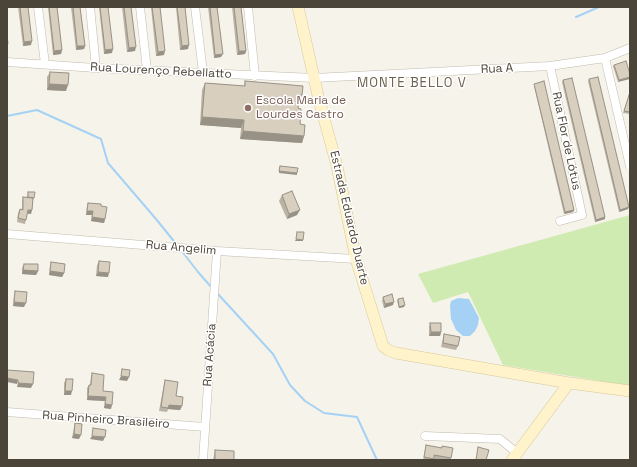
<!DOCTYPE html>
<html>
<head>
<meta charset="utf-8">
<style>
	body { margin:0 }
	#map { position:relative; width:637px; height:467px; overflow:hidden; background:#f6f3ea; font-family:"Space Grotesk",sans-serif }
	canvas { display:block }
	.frame { position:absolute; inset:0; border:8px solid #4b4438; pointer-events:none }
</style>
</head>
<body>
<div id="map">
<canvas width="637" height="467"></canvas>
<div class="frame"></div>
</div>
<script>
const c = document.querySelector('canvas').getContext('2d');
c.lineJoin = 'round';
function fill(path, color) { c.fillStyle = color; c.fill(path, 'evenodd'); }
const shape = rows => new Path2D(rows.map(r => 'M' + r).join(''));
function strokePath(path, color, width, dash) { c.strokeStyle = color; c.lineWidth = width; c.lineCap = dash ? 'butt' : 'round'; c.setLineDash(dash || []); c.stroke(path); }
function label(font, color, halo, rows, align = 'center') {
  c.font = font + ' "Space Grotesk",sans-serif'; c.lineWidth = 3; c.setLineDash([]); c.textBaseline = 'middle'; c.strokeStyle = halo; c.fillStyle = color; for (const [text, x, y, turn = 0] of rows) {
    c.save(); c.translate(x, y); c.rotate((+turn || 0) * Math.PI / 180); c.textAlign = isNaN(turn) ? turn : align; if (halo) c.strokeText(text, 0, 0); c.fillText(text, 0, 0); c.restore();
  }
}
fill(shape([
	[630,215,630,386,503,365,468,292,433,303,418,274]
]), '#d0ebb2');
fill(shape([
	[458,298,469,299,479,318,478,325,475,331,470,336,463,336,456,330,451,319,450,306,451,301]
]), '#a5d2f4');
strokePath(shape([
	[576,17,599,7],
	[7,116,37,110,101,139,108,163,156,219,177,245],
	[181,250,198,272,212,288],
	[217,293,273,354,290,385,305,401,324,413,357,417,377,460]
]), '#a5d2f4', 2);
const street = shape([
	[38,7,45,64],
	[90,7,96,68],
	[140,7,147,70],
	[195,7,203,72],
	[248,7,255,76],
	[605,58,630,166],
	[7,62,96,68,314,78,550,66,605,58,630,48],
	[550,66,582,215,560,221],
	[7,234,217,251,356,259],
	[7,412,205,427],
	[425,436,500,439,517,453],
	[203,460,217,251]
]);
const secondary = shape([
	[298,7,319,100,337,166,356,259,383,346,388,350,396,353,569,383,630,391],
	[512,460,569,383]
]);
strokePath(street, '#c2bbac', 9);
strokePath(secondary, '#d8c899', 12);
strokePath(street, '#fff', 8);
strokePath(secondary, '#fff3cb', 11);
fill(shape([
	[18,7,28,7,31,45,23,46],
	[48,7,57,7,62,50,61,54,53,55],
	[71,7,80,7,85,46,84,49,76,50],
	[99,7,108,7,112,53,104,54],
	[122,7,131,7,135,51,127,52],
	[151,7,160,7,164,55,156,56],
	[176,7,185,7,188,49,180,50],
	[208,7,217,7,221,57,214,58],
	[232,7,241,7,246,51,245,54,237,55],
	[614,65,630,74,618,82,613,66],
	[50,72,66,91,47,90,47,77],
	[589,79,628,209,619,212,588,81],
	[563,80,605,217,605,219,595,222,562,82],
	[245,81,299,103,298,108,300,124,304,136,302,143,240,139,241,128,200,125,202,90,205,83,244,86],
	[534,84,574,210,573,212,564,214,534,86],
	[630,91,630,114,623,113],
	[28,192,34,198,33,200,31,214,27,214,25,224,17,222,18,213,20,209,22,210,22,201,23,197,27,197],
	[282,195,297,215,287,219,279,201],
	[88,203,101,206,105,219,104,223,91,221,92,215,86,215,87,206],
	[99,261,108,277,96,276,97,265],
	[51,262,64,273,62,277,49,275,50,266],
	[24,264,38,271,36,275,22,274,22,268],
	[15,291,24,307,13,306,14,295],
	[383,297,393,305,384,308,382,301],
	[398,299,404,307,399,308,397,301],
	[430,323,441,332,440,336,429,336,429,327],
	[444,334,458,346,456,350,441,347],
	[92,373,103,391,111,409,104,408,105,401,87,400,87,388,89,385,90,385,91,377],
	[66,379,71,395,64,395,64,383],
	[165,380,176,396,182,406,180,410,168,409,167,412,159,411,164,384],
	[75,423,79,439,72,438,74,427],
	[426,445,451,458,450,460,439,460,434,459,433,460,423,460],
	[215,450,234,460,213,460]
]), '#bab2a4');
fill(shape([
	[32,41,31,45,23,46,24,42],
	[189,45,188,49,180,50,182,46],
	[77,46,85,46,84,49,76,50],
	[136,47,135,51,127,52,129,48],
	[113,49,112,53,104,54,105,50],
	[62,50,61,54,53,55,54,51],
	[165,51,164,55,156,56,158,52],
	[239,51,246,51,245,54,237,55],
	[223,54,221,57,214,58,215,55],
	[630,77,630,79,618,82,619,80],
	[49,84,68,85,66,91,47,90],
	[299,95,302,95,299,103,297,102],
	[202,117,244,120,241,128,200,125],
	[243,131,304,136,302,143,240,139],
	[279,171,297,173,297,175,279,173],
	[629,207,628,209,619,212,620,210],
	[28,210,32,210,31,214,27,213],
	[300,210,297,215,287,219,289,214],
	[574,210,573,212,564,214,565,212],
	[87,211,93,211,92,215,86,215],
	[92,217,105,219,104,223,91,221],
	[605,217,605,219,595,222,596,220],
	[296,239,303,240,303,241,295,241],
	[23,270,38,271,36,275,22,274],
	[50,271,64,273,62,277,49,275],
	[98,272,109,273,108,277,96,276],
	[14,302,26,303,24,307,13,306],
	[394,302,393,305,384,308,385,304],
	[405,305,404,307,399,308,399,307],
	[431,332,441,332,440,336,429,336],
	[121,376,129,377,127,381,119,380],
	[7,378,18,380,17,384,7,382],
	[18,383,33,384,31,388,17,387],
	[65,391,72,391,71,395,64,395],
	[88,396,106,397,105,401,87,400],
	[105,404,112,405,111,409,104,408],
	[169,405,182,406,180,410,167,409],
	[74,434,81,435,79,439,72,438],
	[92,436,105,437,103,441,90,439]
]), '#979186');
const building = shape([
	[20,7,28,7,32,41,24,42,20,7],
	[49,7,57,7,62,50,54,51,49,7],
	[73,7,80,7,85,46,77,46,73,7],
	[100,7,108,7,113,49,105,50,100,7],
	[124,7,131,7,136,47,129,48,124,7],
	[152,7,160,7,165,51,158,52,152,7],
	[177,7,185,7,189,45,182,46,177,7],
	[210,7,217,7,223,54,215,55,210,7],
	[234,7,241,7,246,51,239,51,234,7],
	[7,34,8,44,7,44,7,34],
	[626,61,630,74,630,77,619,80,614,65,626,61],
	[50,72,69,73,68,85,49,84,50,72],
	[598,77,629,207,620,210,589,79,598,77],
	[572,78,605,217,596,220,563,80,572,78],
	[245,81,303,86,302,95,299,95,298,108,301,109,300,124,305,125,304,136,243,131,244,120,202,117,205,83,245,86,245,81],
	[544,81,574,210,565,212,534,84,544,81],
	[630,92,630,112,624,111,630,92],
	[280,166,298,168,297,173,279,171,280,166],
	[292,191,300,210,289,214,282,195,292,191],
	[28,192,35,192,34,198,28,197,28,192],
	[23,197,33,198,32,210,28,210,26,220,18,218,20,209,23,210,23,197],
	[88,203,101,204,101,206,107,207,105,219,92,217,93,211,87,211,88,203],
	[297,232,304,232,303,240,296,239,297,232],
	[99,261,110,262,109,273,98,272,99,261],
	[51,262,65,264,64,273,50,271,51,262],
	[24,264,38,264,38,271,23,270,24,264],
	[15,291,27,292,26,303,14,302,15,291],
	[392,294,394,302,385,304,383,297,392,294],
	[403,298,405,305,399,307,398,299,403,298],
	[430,323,441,323,441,332,431,332,430,323],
	[444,334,460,337,458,346,443,343,444,334],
	[122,369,130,370,129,377,121,376,122,369],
	[7,370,34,372,33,384,18,383,18,380,7,378,7,370],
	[92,373,104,375,103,391,113,392,112,405,105,404,106,397,88,396,89,385,91,385,92,373],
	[66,379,73,379,72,391,65,391,66,379],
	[165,380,178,382,176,396,183,397,182,406,169,405,168,408,161,407,165,380],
	[75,423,82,424,81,435,74,434,75,423],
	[93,428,106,430,105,437,92,436,93,428],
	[426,445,442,448,442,446,453,448,451,458,434,455,434,459,424,457,426,445],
	[478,447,489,450,486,460,476,460,478,447],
	[215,450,234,451,234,460,215,460,215,450]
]);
fill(building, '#d8cfbf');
strokePath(building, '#979186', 1);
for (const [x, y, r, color] of [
	[248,108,4,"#8d6e63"]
]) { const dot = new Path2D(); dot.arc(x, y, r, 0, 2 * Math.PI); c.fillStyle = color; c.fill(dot); strokePath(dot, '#fff', 1.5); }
label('12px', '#4b4438', '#fff', [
	["Rua A",497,69,-3],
	["Rua Lourenço Rebellatto",161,71,3],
	["Rua Flor de Lótus",566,141,78],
	["Estrada Eduardo Duarte",349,218,77],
	["Rua Angelim",181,248,5],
	["Rua Acácia",210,355,-86],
	["Rua Pinheiro Brasileiro",106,420,4]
]);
label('12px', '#785e54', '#fff', [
	["Escola Maria de",256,101],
	["Lourdes Castro",256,115]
], 'left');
c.letterSpacing = '1px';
label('13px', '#6e624e', '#fff', [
	["MONTE BELLO V",412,83]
]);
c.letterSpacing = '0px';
</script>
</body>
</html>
